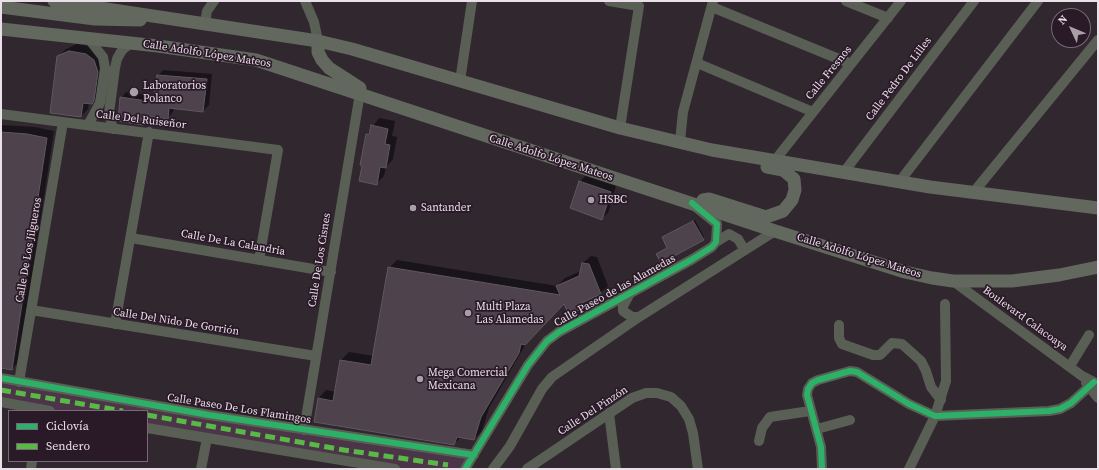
<!DOCTYPE html>
<html>
<head>
<meta charset="utf-8">
<style>
	body { margin:0 }
	#map { position:relative; width:1099px; height:470px; overflow:hidden; background:#30272f; font-family:"Source Serif 4",serif }
	canvas { display:block }
	.frame { position:absolute; inset:0; border:2px solid #ebdfe9; pointer-events:none }
	.legend { position:absolute; left:8px; top:410px; width:140px; height:52px; box-sizing:border-box; background:#2a1a28; border:1px solid #776975; margin:0; padding:5px 7px; list-style:none; font-size:12px; color:#ebdfe9 }
	.legend li { display:flex; align-items:center; gap:8px; height:20px }
	.legend b { width:20px; border:1px solid #776975 }
	.north { position:absolute; left:1051px; top:8px; width:40px; height:40px; box-sizing:border-box; background:#2a1a28; border:1px solid #776975; border-radius:50%; rotate:314deg; font-size:11px; font-weight:700; line-height:16px; text-align:center; color:#ebdfe9 }
	.north::after { content:''; display:block; margin:auto; width:14px; height:18px; background:#aa9fa8; clip-path:polygon(50% 0,100% 100%,50% 72%,0 100%) }
</style>
</head>
<body>
<div id="map">
<canvas width="1099" height="470"></canvas>
<div class="frame"></div>
<ul class="legend">
<li><b style="height:5px;background:#2db169"></b>Ciclovía</li>
<li><b style="height:5px;background:#58b947"></b>Sendero</li>
</ul>
<div class="north">N</div>
</div>
<script>
const c = document.querySelector('canvas').getContext('2d');
c.lineJoin = 'round';
function fill(path, color) { c.fillStyle = color; c.fill(path, 'evenodd'); }
const shape = rows => new Path2D(rows.map(r => 'M' + r).join(''));
function strokePath(path, color, width, dash) { c.strokeStyle = color; c.lineWidth = width; c.lineCap = dash ? 'butt' : 'round'; c.setLineDash(dash || []); c.stroke(path); }
function label(font, color, halo, rows, align = 'center') {
  c.font = font + ' "Source Serif 4",serif'; c.lineWidth = 3.5; c.setLineDash([]); c.textBaseline = 'middle'; c.strokeStyle = halo; c.fillStyle = color; for (const [text, x, y, turn = 0] of rows) {
    c.save(); c.translate(x, y); c.rotate((+turn || 0) * Math.PI / 180); c.textAlign = isNaN(turn) ? turn : align; if (halo) c.strokeText(text, 0, 0); c.fillText(text, 0, 0); c.restore();
  }
}
fill(shape([
	[1,378,474,455,465,469,395,469,147,428,147,411,54,411,1,401]
]), '#4c3449');
fill(shape([
	[77,44,93,47,105,64,99,95,92,103,89,102,88,109,81,116,58,57,66,49],
	[163,70,212,74,209,105,203,111,174,108,173,112,168,118,149,115,143,124,118,120,121,98,126,92,155,96,158,76],
	[379,118,395,121,392,136,397,137,393,159,386,167,384,176,376,184,367,134],
	[1,125,35,127,54,131,19,361,12,369,1,367],
	[585,176,616,186,608,213,602,218,580,182],
	[695,220,704,237,703,239,657,254,668,247,665,236],
	[591,256,597,257,608,286,600,293,585,300,578,309,565,302,527,342,489,408,482,431,474,439,461,437,454,444,315,421,319,398,326,390,336,392,341,360,349,352,374,356,389,268,397,260,557,286,565,278,581,271,583,263]
]), '#0007');
const building = shape([
	[69,51,86,54,94,60,98,72,94,101,92,104,83,103,81,117,50,113,57,56,69,51],
	[157,75,207,79,203,112,169,108,168,119,144,116,143,125,118,121,120,97,153,102,157,75],
	[371,125,388,129,385,144,390,145,386,168,380,167,377,185,359,181,362,166,360,165,366,134,369,134,371,125],
	[1,132,27,134,47,138,12,370,1,368,1,132],
	[579,181,611,192,602,220,570,208,579,181],
	[693,221,704,240,661,263,656,254,667,248,662,237,693,221],
	[582,263,589,264,601,294,577,305,579,310,569,315,564,304,525,345,521,344,519,353,481,417,474,440,457,437,454,445,314,422,318,398,333,401,340,360,371,365,388,267,560,295,556,286,579,276,582,263]
]);
fill(building, '#4e424c');
strokePath(building, '#5f585e', 1);
strokePath(shape([
	[305,1,314,22,318,41],
	[609,1,639,6,620,128],
	[846,1,888,18],
	[712,7,851,64],
	[205,23,207,11,214,1],
	[697,63,813,112],
	[460,81,472,1],
	[1,114,278,150,259,260],
	[88,125,100,103,105,68,103,57,88,38],
	[113,129,109,113,115,68,117,59,122,50,132,42],
	[680,141,683,112,713,1],
	[776,159,901,1],
	[844,172,974,1],
	[900,181,1038,1],
	[973,193,1098,40],
	[131,238,331,272],
	[716,242,729,234,738,239,744,249],
	[953,281,1082,376,1098,384],
	[629,295,623,306,623,311,632,317,639,317],
	[31,310,316,356],
	[115,324,149,132],
	[839,325,839,338,842,344,873,355,880,355,892,343,902,344,921,361,926,371,931,387,941,400],
	[1070,366,1089,335],
	[1,378,209,415,474,455],
	[19,382,63,122],
	[1086,383,1098,398],
	[1,402,50,411],
	[609,413,616,469],
	[147,428,395,469],
	[817,429,850,420],
	[304,430,360,93],
	[759,441,762,428,770,417,810,411],
	[31,469,32,461],
	[201,469,207,438],
	[465,469,528,365,547,341,559,332,691,260,712,247,716,242,717,224,696,207],
	[493,469,510,446,542,389,552,377,639,317,775,231],
	[527,469,632,398,646,393,657,393,671,397,681,406,689,419,693,433,698,469],
	[822,469,821,447,807,395,808,389,812,383,818,380,850,371,857,372,909,404,935,416,1049,411,1060,409,1071,403,1094,382],
	[909,469,935,416,946,381,945,304]
]), '#595f54', 10);
strokePath(shape([
	[54,1,318,41,352,49,620,128,712,150,930,187,1098,208],
	[1,7,95,19,140,20],
	[1,29,158,46,256,60,775,231,905,272,932,278,953,281,1012,281,1059,275,1098,267],
	[318,41,318,52,322,60,329,68,360,88],
	[703,200,709,199,766,217,783,211,792,200,795,190,794,179,783,170,767,167]
]), '#62685d', 13);
strokePath(shape([
	[1,390,123,411],
	[147,415,344,450,448,465]
]), '#58b947', 5, [10, 5]);
strokePath(shape([
	[1,378,209,415,474,455],
	[465,469,528,365,547,341,559,332,691,260,712,247,716,242,717,224,692,203],
	[822,469,821,447,807,395,808,389,812,383,818,380,850,371,857,372,909,404,935,416,1049,411,1060,409,1071,403,1094,382]
]), '#2db169', 6);
for (const [x, y, r, color] of [
	[134,92,5,"#aa9fa8"],
	[591,200,4,"#aa9fa8"],
	[413,208,4,"#aa9fa8"],
	[468,313,4,"#aa9fa8"],
	[420,379,4,"#aa9fa8"]
]) { const dot = new Path2D(); dot.arc(x, y, r, 0, 2 * Math.PI); c.fillStyle = color; c.fill(dot); strokePath(dot, '#2a1a28', 1.5); }
label('11px', '#ebdfe9', '#2a1a28', [
	["Calle Adolfo López Mateos",207,54,9],
	["Calle Fresnos",829,73,-51],
	["Calle Pedro De Lilles",899,79,-53],
	["Calle Del Ruiseñor",141,120,7],
	["Calle Adolfo López Mateos",551,158,18],
	["Calle De La Calandria",233,243,10],
	["Calle De Los Jilgueros",29,250,-80],
	["Calle Adolfo López Mateos",859,256,17],
	["Calle De Los Cisnes",320,260,-81],
	["Calle Paseo de las Alamedas",615,291,-29],
	["Boulevard Calacoaya",1025,319,36],
	["Calle Del Nido De Gorrión",176,322,9],
	["Calle Paseo De Los Flamingos",239,409,9],
	["Calle Del Pinzón",593,411,-33]
]);
label('11px', '#ebdfe9', '#2a1a28', [
	["Laboratorios",143,86],
	["Polanco",143,99],
	["HSBC",599,200],
	["Santander",421,208],
	["Multi Plaza",476,307],
	["Las Alamedas",476,320],
	["Mega Comercial",428,373],
	["Mexicana",428,386]
], 'left');
</script>
</body>
</html>
